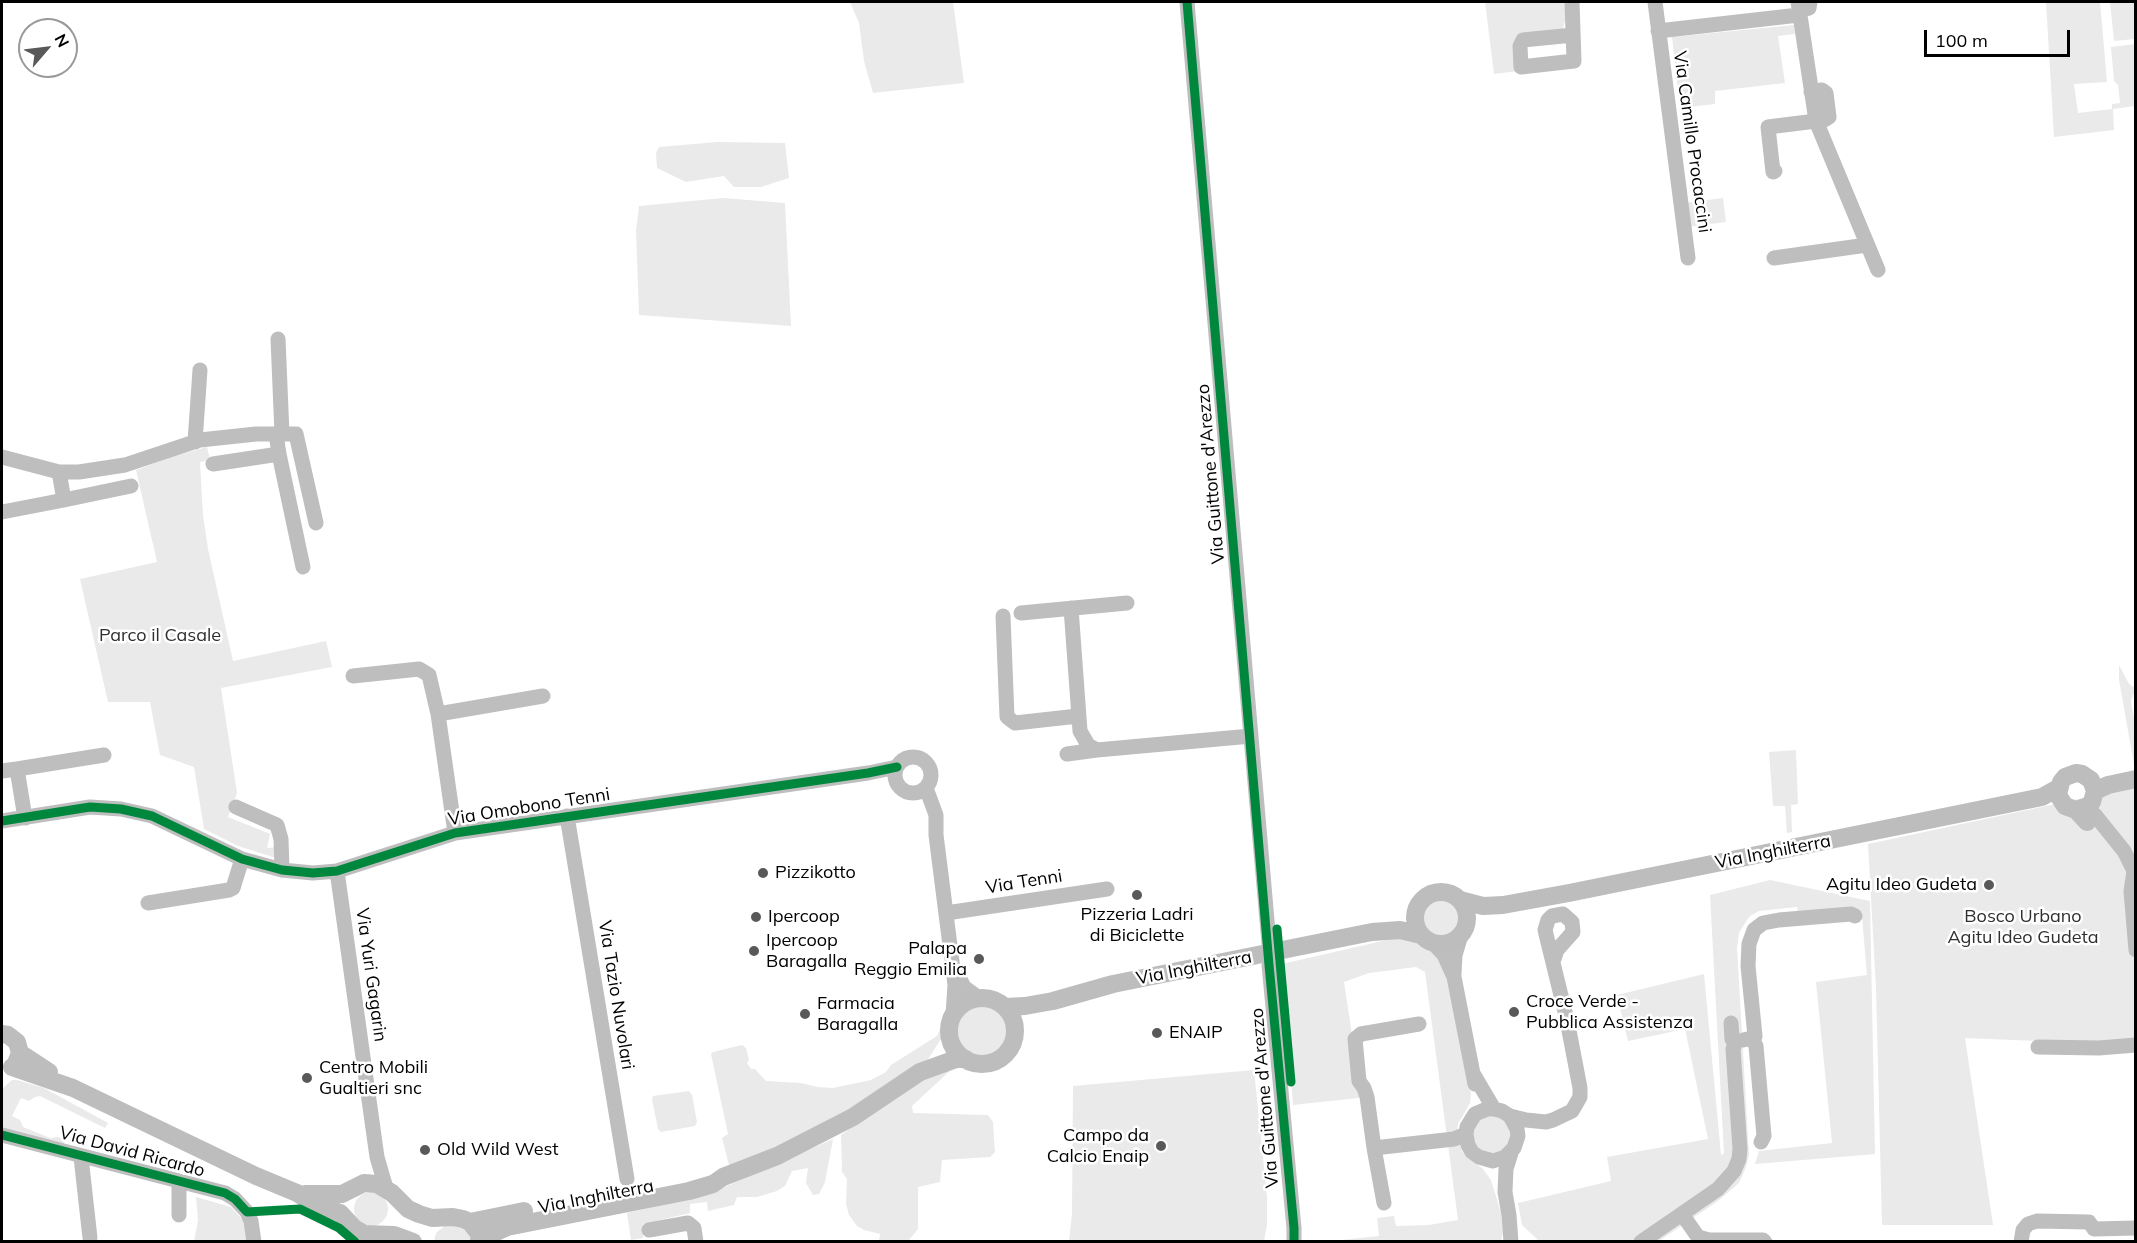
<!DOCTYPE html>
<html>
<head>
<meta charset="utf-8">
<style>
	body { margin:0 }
	#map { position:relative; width:2137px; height:1243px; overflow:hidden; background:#fff; font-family:Mulish,sans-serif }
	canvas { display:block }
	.frame { position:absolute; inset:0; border:3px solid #000; pointer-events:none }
	.north { position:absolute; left:18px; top:18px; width:60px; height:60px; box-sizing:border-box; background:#fff; border:2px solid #999; border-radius:50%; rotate:62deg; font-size:16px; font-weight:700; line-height:24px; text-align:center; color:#000 }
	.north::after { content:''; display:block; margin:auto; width:21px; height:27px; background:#595959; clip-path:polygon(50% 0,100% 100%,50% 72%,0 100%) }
	.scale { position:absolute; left:1924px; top:30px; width:146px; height:27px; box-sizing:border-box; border:3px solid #000; border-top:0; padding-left:8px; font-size:18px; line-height:21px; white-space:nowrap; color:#000; -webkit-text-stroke:4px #fff; paint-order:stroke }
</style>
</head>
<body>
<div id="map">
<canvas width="2137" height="1243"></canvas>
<div class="frame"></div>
<div class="north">N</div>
<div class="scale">100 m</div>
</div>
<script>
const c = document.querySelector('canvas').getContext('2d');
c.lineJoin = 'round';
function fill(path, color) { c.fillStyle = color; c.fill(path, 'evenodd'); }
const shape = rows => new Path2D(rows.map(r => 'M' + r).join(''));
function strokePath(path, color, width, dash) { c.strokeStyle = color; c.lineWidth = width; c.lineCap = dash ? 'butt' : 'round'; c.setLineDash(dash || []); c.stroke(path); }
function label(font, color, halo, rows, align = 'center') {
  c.font = font + ' Mulish,sans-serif'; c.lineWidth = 5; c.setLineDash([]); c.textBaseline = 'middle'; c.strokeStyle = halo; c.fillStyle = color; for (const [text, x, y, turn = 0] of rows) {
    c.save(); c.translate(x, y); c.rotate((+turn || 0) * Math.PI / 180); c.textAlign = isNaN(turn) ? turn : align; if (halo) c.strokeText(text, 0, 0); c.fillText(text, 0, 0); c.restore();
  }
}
fill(shape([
	[850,2,953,2,964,83,873,93,864,61,859,23],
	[1485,2,1566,2,1566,18,1563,28,1559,32,1523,34,1518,71,1494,74],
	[2046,2,2100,2,2107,82,2074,84,2078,113,2112,109,2112,104,2120,103,2118,85,2114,81,2111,47,2135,44,2135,106,2113,109,2114,130,2054,137],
	[2110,2,2135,2,2135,39,2114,41],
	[1794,25,1795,34,1778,36,1785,83,1715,91,1715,104,1680,108,1672,37],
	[717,142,785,143,789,178,761,187,734,187,724,176,686,182,657,168,656,153,659,147],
	[723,198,785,203,791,326,639,315,636,231,639,206],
	[1723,198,1726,222,1687,227,1684,203],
	[207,447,210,460,200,462,203,515,208,549,233,661,326,641,332,667,221,688,237,793,228,817,270,834,267,848,278,847,276,858,238,846,204,829,194,767,160,755,150,702,108,702,80,579,157,562,136,470,171,457],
	[2119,665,2129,684,2135,688,2135,693,2133,695,2131,701,2136,732,2135,770,2119,680],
	[1796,750,1798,804,1791,805,1792,832,1787,833,1785,806,1773,806,1769,752],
	[2135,787,2135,1045,1965,1038,1993,1225,1882,1225,1876,988,1868,844],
	[1770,880,1870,901,1875,1154,1755,1164,1759,1151,1832,1143,1816,982,1867,975,1862,917,1799,918,1797,907,1759,911,1750,916,1745,923,1739,933,1737,948,1749,1155,1746,1167,1739,1183,1718,1201,1659,1241,1539,1241,1522,1225,1518,1203,1611,1181,1607,1157,1708,1139,1685,1029,1628,1041,1617,995,1704,974,1721,1155,1724,1153,1710,895],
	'1422 917a20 20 0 1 1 40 0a20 20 0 1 1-40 0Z',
	[1391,939,1410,939,1435,954,1446,975,1471,1093,1470,1103,1458,1124,1457,1132,1462,1152,1483,1169,1491,1180,1501,1213,1503,1231,1501,1241,1332,1241,1379,1236,1377,1218,1394,1216,1396,1226,1429,1225,1458,1220,1425,972,1416,967,1369,973,1344,982,1359,1081,1367,1097,1293,1105,1282,964],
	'958 1031a25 25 0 1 1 50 0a25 25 0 1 1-50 0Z',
	[947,1014,941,1039,927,1061,839,1119,732,1166,729,1165,722,1138,728,1134,711,1054,713,1052,742,1045,746,1048,749,1060,747,1063,751,1069,755,1069,766,1081,801,1083,817,1087,833,1088,871,1080,886,1072,891,1065,937,1036],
	[952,1069,912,1106,913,1113,988,1115,993,1122,995,1152,990,1157,942,1160,940,1182,918,1187,918,1229,908,1241,879,1241,880,1234,864,1230,857,1226,849,1215,846,1204,847,1179,842,1172,841,1135,923,1077],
	[1254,1070,1267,1197,1267,1224,1264,1241,1069,1241,1072,1214,1073,1086],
	[12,1080,17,1080,44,1088,108,1123,105,1128,40,1096,35,1097,29,1101,21,1098,12,1116,20,1120,23,1127,50,1138,58,1137,65,1140,62,1147,3,1130,2,1127,2,1089],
	[689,1091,692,1095,697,1122,695,1126,661,1132,658,1129,652,1099,653,1096],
	[1487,1116,1500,1117,1506,1121,1512,1132,1506,1150,1488,1155,1474,1144,1472,1130,1480,1119],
	[833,1139,825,1182,819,1194,813,1195,806,1183,808,1168,792,1171,785,1186,777,1191,757,1197,737,1197,734,1205,708,1211,707,1202,690,1204,690,1213,643,1224,643,1238,631,1240,627,1213,709,1194],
	'354 1209a17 17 0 1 1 34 0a17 17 0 1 1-34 0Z',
	[196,1197,231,1207,242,1219,245,1226,247,1241,194,1242,198,1220],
	[447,1224,461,1224,471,1235,471,1241,434,1241,436,1233]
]), '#eaeaea');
strokePath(shape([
	[1187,2,1269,943],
	[1572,2,1574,61,1521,67,1520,46,1523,40,1573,35],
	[1655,2,1688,258],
	[1798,2,1816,121,1878,270],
	[1799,11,1809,8,1810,2],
	[1658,31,1799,15],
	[1775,171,1773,172,1768,127,1824,120,1829,117,1826,93,1822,90,1811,92],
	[1774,258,1867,245],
	[278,339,282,434],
	[276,434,279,454,303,567],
	[195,442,200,370],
	[2,457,59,472,79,472,125,465,200,440,256,434,296,434,316,523],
	[213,464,279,454],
	[59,472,64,500,131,486],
	[2,512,64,500],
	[1071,608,1080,731,1088,745,1097,750,1251,736],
	[1021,613,1127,603],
	[1003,616,1007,717,1015,723,1078,716],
	[353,676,419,669,429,675,438,714,455,833],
	[438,714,543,696],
	[1067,754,1097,750],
	'895 775a18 18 0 1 1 36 0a18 18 0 1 1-36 0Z',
	[2,771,17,769],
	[926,788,936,815,936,835,955,985,953,1015],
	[236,807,277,825,281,839,282,870],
	[2095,815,2124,851,2134,871,2131,891,2136,950],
	[567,816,627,1179],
	[25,818,17,769,104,755],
	[2,821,90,807,121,809,152,816,242,859,282,870,313,873,337,871,455,833,868,773,897,767],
	[337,871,377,1157,386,1188],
	[148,903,229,890,233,888,242,859],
	[946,913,1107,889],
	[1433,943,1444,955,1454,977,1475,1084],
	[1269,965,1294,1228,1294,1242],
	[956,971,964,987,979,998],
	[1454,974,1455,955,1461,935],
	[1752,1038,1755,1036,1748,966,1749,944,1754,930,1763,923,1779,920,1851,914,1855,916],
	[1743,1040,1752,1038,1756,1046,1764,1136,1761,1142],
	[2038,1047,2099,1048,2136,1045],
	[1474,1075,1494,1109,1502,1111,1510,1116,1517,1129,1518,1136,1514,1148,1505,1157,1493,1161,1479,1157,1472,1152,1468,1145,1466,1134,1467,1127,1475,1114,1487,1109,1494,1109],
	[1510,1116,1526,1120,1546,1122,1553,1120,1572,1111,1580,1097,1580,1088,1567,1020,1545,930,1548,920,1552,916,1563,914,1572,922,1573,932,1557,950,1554,959],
	[2,1135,225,1193,235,1199,247,1212,251,1221,254,1242],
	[1374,1148,1367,1097,1364,1088,1359,1081,1355,1039,1361,1034,1419,1024],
	[1511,1153,1506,1169,1505,1192,1509,1215,1511,1242],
	[81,1157,90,1238],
	[1384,1203,1374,1148,1454,1139,1466,1134],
	[1682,1214,1698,1237,1709,1240,1763,1240,1765,1242],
	[179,1215,179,1181],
	[649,1230,688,1223,694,1228,696,1242],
	[1641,1242,1718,1189,1734,1171,1739,1159,1740,1149,1733,1049,1735,1044,1732,1039,1731,1023],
	[2021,1242,2023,1230,2028,1224,2037,1221,2089,1222,2094,1229,2136,1228]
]), '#bebebe', 15);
strokePath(shape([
	[2095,791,2108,785,2136,779],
	[2076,810,2088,806,2092,802,2095,791,2091,780,2082,774,2076,773,2065,777,2061,782,2058,795,2065,806,2076,810,2087,822],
	'1415 918a26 26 0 1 1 52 0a26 26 0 1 1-52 0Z',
	[1460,900,1483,906,1503,905,1569,893,2042,797,2058,788],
	'949 1031a33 33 0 1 1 66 0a33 33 0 1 1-66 0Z',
	[1005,1007,1025,1006,1053,1001,1113,984,1372,932,1400,930,1421,935],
	[2,1034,8,1035,17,1042,20,1053,16,1063],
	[20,1053,49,1072],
	[12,1067,73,1088,256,1176,297,1193,315,1204,340,1213,354,1228,364,1234,394,1235,413,1242],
	[305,1194,342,1194,364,1183,377,1184,392,1193,408,1209,419,1214,432,1218,453,1217,463,1219,470,1222,477,1231],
	[470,1222,524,1211],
	[479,1240,507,1227,689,1191,713,1184,723,1177,777,1156,853,1117,920,1072,956,1059,966,1059]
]), '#bdbdbd', 18);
strokePath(shape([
	[1187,2,1269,965,1294,1228,1294,1242],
	[2,821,90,807,121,809,152,816,242,859,282,870,313,873,337,871,455,833,868,773,897,767],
	[1277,929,1291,1082],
	[2,1135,225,1193,235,1199,247,1212,300,1209,339,1228,355,1242]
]), '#00873e', 9);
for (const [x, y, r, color] of [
	[763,873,6,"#595959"],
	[1989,885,6,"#595959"],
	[1137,895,6,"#595959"],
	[756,917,6,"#595959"],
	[754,951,6,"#595959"],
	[979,959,6,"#595959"],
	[1514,1012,6,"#595959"],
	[805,1014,6,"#595959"],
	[1157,1033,6,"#595959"],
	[307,1078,6,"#595959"],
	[1161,1146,6,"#595959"],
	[425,1150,6,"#595959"]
]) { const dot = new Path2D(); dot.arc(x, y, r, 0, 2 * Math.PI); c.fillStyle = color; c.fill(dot); strokePath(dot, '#fff', 2); }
label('18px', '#000', '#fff', [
	["Via Camillo Procaccini",1692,142,82],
	["Via Guittone d'Arezzo",1211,474,-95],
	["Via Omobono Tenni",529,807,-9],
	["Via Inghilterra",1773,852,-11],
	["Via Tenni",1024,882,-9],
	["Via Inghilterra",1194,968,-11],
	["Via Yuri Gagarin",371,975,82],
	["Via Tazio Nuvolari",616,995,81],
	["Via Guittone d'Arezzo",1265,1098,-95],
	["Via David Ricardo",132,1152,15],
	["Via Inghilterra",596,1197,-11]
]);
label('18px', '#2f2f2f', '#fff', [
	["Parco il Casale",160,636],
	["Bosco Urbano",2023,917],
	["Agitu Ideo Gudeta",2023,938]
]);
label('18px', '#000', '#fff', [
	["Pizzikotto",775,873],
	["Agitu Ideo Gudeta",1977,885,"right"],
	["Pizzeria Ladri",1137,915,"center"],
	["di Biciclette",1137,936,"center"],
	["Ipercoop",768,917],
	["Ipercoop",766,941],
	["Baragalla",766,962],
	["Palapa",967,949,"right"],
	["Reggio Emilia",967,970,"right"],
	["Croce Verde -",1526,1002],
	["Pubblica Assistenza",1526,1023],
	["Farmacia",817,1004],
	["Baragalla",817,1025],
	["ENAIP",1169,1033],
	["Centro Mobili",319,1068],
	["Gualtieri snc",319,1089],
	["Campo da",1149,1136,"right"],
	["Calcio Enaip",1149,1157,"right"],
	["Old Wild West",437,1150]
], 'left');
</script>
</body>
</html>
